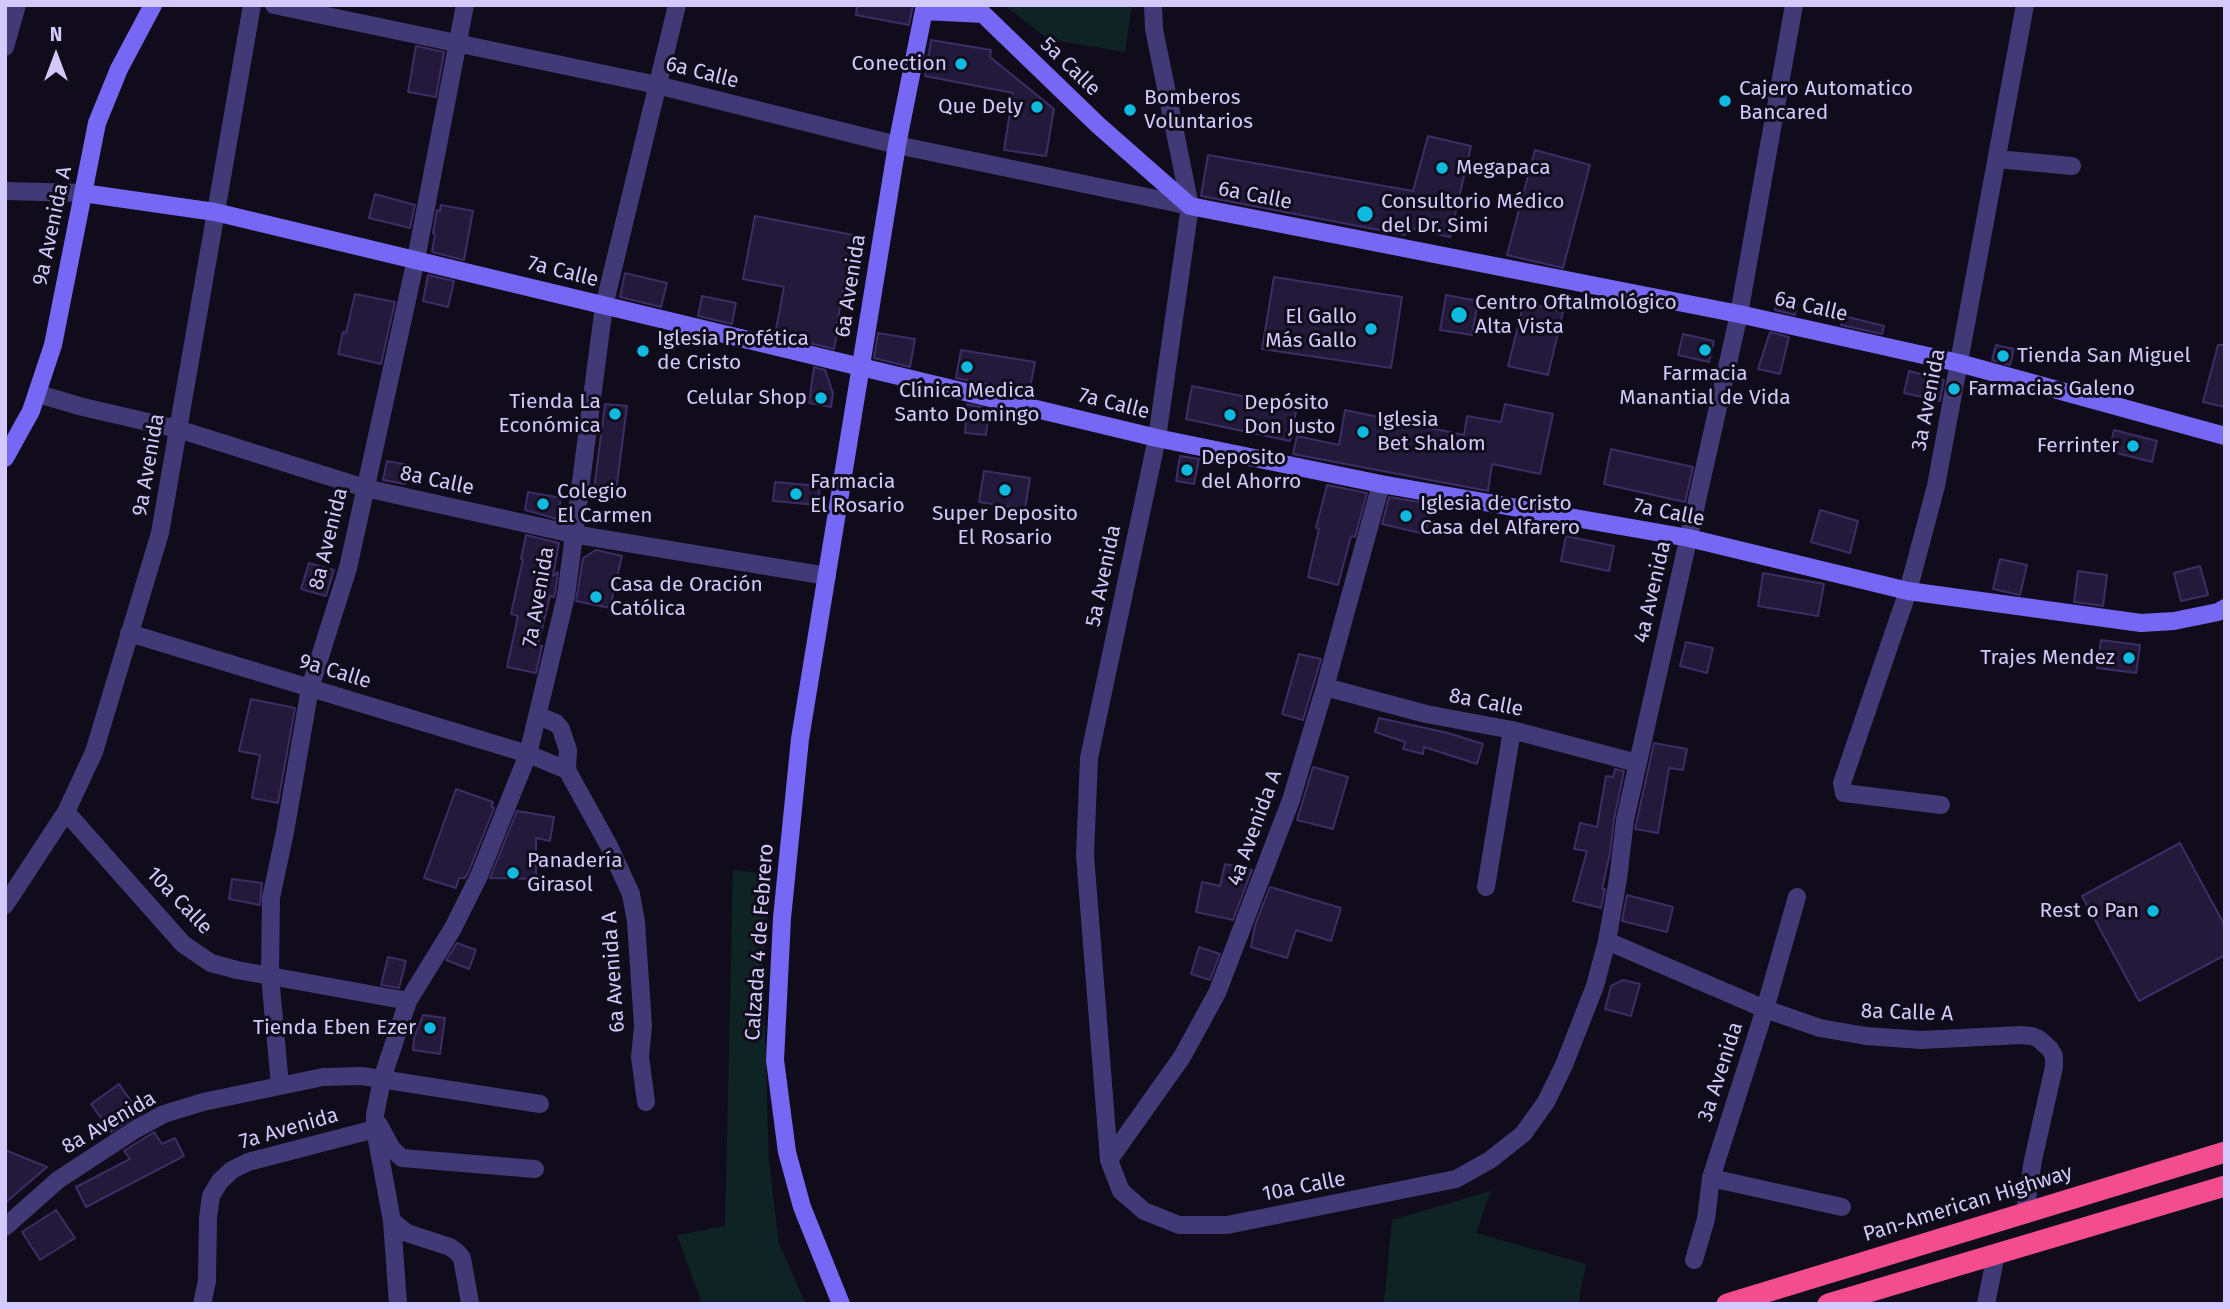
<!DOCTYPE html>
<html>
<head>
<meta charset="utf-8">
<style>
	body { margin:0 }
	#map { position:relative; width:2230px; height:1309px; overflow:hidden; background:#100c1b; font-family:"Fira Sans",sans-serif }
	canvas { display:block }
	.frame { position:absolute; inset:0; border:7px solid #d3c9fb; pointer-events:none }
	.north { position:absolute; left:21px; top:21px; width:70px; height:70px; -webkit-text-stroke:5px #100c1b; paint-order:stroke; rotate:0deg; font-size:19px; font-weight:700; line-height:28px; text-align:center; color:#d3c9fb }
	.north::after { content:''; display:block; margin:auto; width:24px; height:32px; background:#d3c9fb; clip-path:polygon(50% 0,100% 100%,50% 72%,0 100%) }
</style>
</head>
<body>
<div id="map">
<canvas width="2230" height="1309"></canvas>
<div class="frame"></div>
<div class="north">N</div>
</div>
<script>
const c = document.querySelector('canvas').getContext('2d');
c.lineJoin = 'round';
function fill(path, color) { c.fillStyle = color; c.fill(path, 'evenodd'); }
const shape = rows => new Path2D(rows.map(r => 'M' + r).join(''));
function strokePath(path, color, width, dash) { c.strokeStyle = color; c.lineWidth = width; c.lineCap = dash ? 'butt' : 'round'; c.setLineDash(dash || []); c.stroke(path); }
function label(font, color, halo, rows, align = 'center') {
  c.font = font + ' "Fira Sans",sans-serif'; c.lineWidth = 6; c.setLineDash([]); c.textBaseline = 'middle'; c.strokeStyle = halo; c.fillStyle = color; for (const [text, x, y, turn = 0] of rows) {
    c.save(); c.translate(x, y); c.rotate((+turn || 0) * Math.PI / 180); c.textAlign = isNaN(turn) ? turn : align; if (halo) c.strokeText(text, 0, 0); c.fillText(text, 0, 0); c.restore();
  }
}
fill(shape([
	[1004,5,1132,5,1125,52,1048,39],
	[733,870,771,874,763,963,769,1162,779,1244,806,1304,702,1304,677,1235,725,1226],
	[1491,1191,1476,1233,1586,1264,1578,1304,1384,1304,1392,1220]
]), '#102324');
const building = shape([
	[857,5,913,5,909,25,856,15,857,5],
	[931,40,991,50,990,57,1054,109,1046,156,1004,150,1013,93,925,76,931,40],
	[416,46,444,52,436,97,408,92,416,46],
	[1428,136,1471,146,1450,237,1406,227,1405,235,1201,196,1208,155,1413,191,1428,136],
	[1535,150,1590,165,1563,268,1507,255,1535,150],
	[375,194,415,205,410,228,369,218,375,194],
	[441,205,473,211,464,260,432,252,435,234,433,233,437,210,440,211,441,205],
	[755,216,853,235,837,324,839,324,834,349,775,335,784,287,743,279,755,216],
	[625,273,667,283,661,307,620,297,625,273],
	[428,275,454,281,448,307,423,301,428,275],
	[1274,277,1402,297,1391,368,1262,349,1274,277],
	[355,294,395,302,381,364,338,354,343,332,346,333,355,294],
	[1446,295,1478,301,1472,335,1440,330,1446,295],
	[702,296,736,303,732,324,698,316,702,296],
	[1777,300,1797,305,1795,315,1775,310,1777,300],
	[1524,302,1563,312,1548,375,1508,366,1524,302],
	[1844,316,1884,326,1882,334,1841,325,1844,316],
	[1770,332,1789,337,1780,374,1758,369,1770,332],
	[878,333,915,339,910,367,874,358,878,333],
	[1683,334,1714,341,1709,362,1678,355,1683,334],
	[1996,345,2014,349,2010,365,1992,360,1996,345],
	[2218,345,2225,345,2225,407,2203,402,2218,345],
	[961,350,1035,362,1029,393,956,378,961,350],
	[814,367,825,370,833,393,831,407,809,403,814,367],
	[1909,371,1944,380,1940,401,1904,393,1909,371],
	[1192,386,1297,407,1290,441,1186,419,1192,386],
	[605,404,627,406,615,500,593,497,605,404],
	[967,404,989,409,986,435,965,433,967,404],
	[1505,404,1553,414,1540,474,1492,464,1488,491,1293,454,1297,436,1339,445,1345,410,1464,435,1467,416,1501,422,1505,404],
	[2114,430,2157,441,2152,462,2109,451,2114,430],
	[1611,449,1693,467,1685,502,1604,484,1611,449],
	[1180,456,1199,459,1194,484,1176,481,1180,456],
	[387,461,409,465,405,484,383,480,387,461],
	[984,471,1030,478,1025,509,979,502,984,471],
	[775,482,820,486,818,505,773,501,775,482],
	[1327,485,1367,493,1355,537,1351,536,1338,585,1308,577,1319,529,1316,528,1327,485],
	[528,492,561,498,557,519,525,510,528,492],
	[1389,497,1432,504,1425,534,1382,524,1389,497],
	[1820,510,1858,521,1850,553,1811,542,1820,510],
	[526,535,559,543,553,576,558,572,555,594,554,597,550,596,538,645,542,646,536,673,507,667,518,616,511,614,523,559,521,559,526,535],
	[1566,536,1614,546,1609,571,1561,561,1566,536],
	[596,550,622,556,610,608,576,601,583,558,596,550],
	[2000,559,2027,565,2020,595,1993,589,2000,559],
	[309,563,334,570,326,596,301,589,309,563],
	[2200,566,2208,595,2181,601,2174,573,2200,566],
	[2078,571,2107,575,2103,606,2074,602,2078,571],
	[1763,573,1824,584,1818,616,1758,606,1763,573],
	[2101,640,2140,645,2136,673,2097,668,2101,640],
	[1686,642,1713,648,1707,673,1680,666,1686,642],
	[1299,654,1321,659,1303,720,1282,714,1299,654],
	[251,699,295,708,278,803,252,798,260,755,239,751,251,699],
	[1379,718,1448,733,1483,744,1477,764,1424,747,1423,754,1403,749,1405,742,1375,732,1379,718],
	[1654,743,1687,749,1683,770,1669,768,1658,833,1635,829,1654,743],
	[1313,767,1348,777,1333,829,1297,820,1313,767],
	[1615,769,1624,771,1614,819,1610,853,1602,889,1605,889,1601,908,1573,901,1587,851,1574,849,1580,823,1597,827,1606,776,1613,777,1615,769],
	[456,789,493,802,492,807,494,808,469,871,465,878,459,878,456,888,424,878,456,789],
	[517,811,554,817,550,841,536,838,536,879,490,878,517,811],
	[2180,843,2225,926,2225,955,2139,1001,2082,896,2180,843],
	[1225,864,1252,870,1233,920,1196,912,1202,882,1220,886,1225,864],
	[232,879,262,883,260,905,229,899,232,879],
	[1270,887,1341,908,1331,941,1296,930,1287,958,1251,947,1255,925,1270,887],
	[1627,895,1673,907,1667,932,1622,921,1627,895],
	[457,943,476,950,469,969,446,960,457,943],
	[1199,947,1220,954,1210,980,1191,974,1199,947],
	[388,957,406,961,399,988,381,985,388,957],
	[1623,980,1640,984,1631,1016,1605,1009,1611,986,1623,980],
	[423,1015,445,1018,440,1054,413,1050,414,1038,423,1015],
	[119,1084,140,1114,111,1132,91,1104,119,1084],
	[154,1132,162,1144,175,1138,184,1156,86,1207,76,1187,130,1159,124,1151,154,1132],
	[5,1150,47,1167,5,1203,5,1150],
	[56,1210,75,1238,40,1260,22,1232,56,1210]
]);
fill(building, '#23193a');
strokePath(building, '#3d2d65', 2);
strokePath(shape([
	[274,5,657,85,897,145,1190,206],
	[1153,5,1154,29,1190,206,1157,438,1089,758,1085,855,1109,1160,1121,1191,1144,1211,1179,1225,1227,1225,1456,1179,1490,1160,1523,1134,1546,1102,1564,1065,1595,986,1607,941,1618,879,1625,820,1739,314,1794,5],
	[5,47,17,5],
	[1997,159,2072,166],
	[5,191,83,193],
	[45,396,83,407,178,429,365,488,573,534,827,576],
	[129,633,528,754,567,770,609,846,631,894,636,922,643,1026,640,1057,646,1102],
	[1325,687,1426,714,1512,730,1637,763],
	[538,716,556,723,561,729,568,750,567,770],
	[1941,805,1844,793,1842,783,1908,591,1936,486,2025,5],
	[66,812,183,944,211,963,237,970,408,1001],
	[1486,887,1512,730],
	[5,905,66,812,94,752,160,533,252,5],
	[1607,941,1765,1009,1820,1028,1866,1036,1921,1040,2021,1035,2032,1036,2039,1039,2050,1049,2054,1056,2054,1067,2033,1160,2025,1212],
	[280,1085,270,976,271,898,285,832,310,688,348,568,416,259,465,5],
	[379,1125,392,1149,402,1158,535,1169],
	[1109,1160,1182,1057,1217,993,1291,800,1325,687,1381,484],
	[1711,1178,1842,1207],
	[392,1221,407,1233,450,1247,457,1252,462,1258,470,1303],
	[5,1227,58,1180,136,1129,164,1114,203,1102,323,1077,362,1076,540,1104],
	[1694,1260,1706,1219,1711,1178,1765,1009,1797,897],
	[202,1304,207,1281,208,1218,211,1196,220,1181,232,1170,248,1162,375,1129],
	[398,1304,392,1221,375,1129,375,1115,382,1079,408,1001,453,928,479,876,528,754,566,596,604,306,677,5],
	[1986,1304,1996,1254]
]), '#423a76', 18);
strokePath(shape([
	[976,5,983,14,1098,125,1190,206,1739,314,1959,363,2225,436],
	[924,11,983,14],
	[83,193,215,212,1157,438,1381,484,1689,538,1908,591,2141,623,2174,621,2218,612,2225,608],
	[5,458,31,411,53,345,97,123,119,69,153,5],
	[841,1304,802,1207,787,1152,775,1060,782,918,800,739,897,145,925,5]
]), '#7767f5', 18);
strokePath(shape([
	[1727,1304,2225,1152],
	[1828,1304,2225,1186]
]), '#f34d8e', 21);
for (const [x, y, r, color] of [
	[961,64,7,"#0fbae1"],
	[1725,101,7,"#0fbae1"],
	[1037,107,7,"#0fbae1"],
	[1130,110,7,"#0fbae1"],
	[1442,168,7,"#0fbae1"],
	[1365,214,9,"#0fbae1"],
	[1459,315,9,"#0fbae1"],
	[1371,329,7,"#0fbae1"],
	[1705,350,7,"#0fbae1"],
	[643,351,7,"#0fbae1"],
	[2003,356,7,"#0fbae1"],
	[967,367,7,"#0fbae1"],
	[1954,389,7,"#0fbae1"],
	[821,398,7,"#0fbae1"],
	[615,414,7,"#0fbae1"],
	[1230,415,7,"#0fbae1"],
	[1363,432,7,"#0fbae1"],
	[2133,446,7,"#0fbae1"],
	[1187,470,7,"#0fbae1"],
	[1005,490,7,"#0fbae1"],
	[796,494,7,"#0fbae1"],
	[543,504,7,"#0fbae1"],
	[1406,516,7,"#0fbae1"],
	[596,597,7,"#0fbae1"],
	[2129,658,7,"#0fbae1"],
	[513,873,7,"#0fbae1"],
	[2153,911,7,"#0fbae1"],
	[430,1028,7,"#0fbae1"]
]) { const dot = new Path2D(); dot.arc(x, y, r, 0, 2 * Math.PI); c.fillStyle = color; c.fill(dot); strokePath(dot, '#100c1b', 2.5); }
label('21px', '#d3c9fb', '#100c1b', [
	["Conection",947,64,"right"],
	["Cajero Automatico",1739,89],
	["Bancared",1739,113],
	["Bomberos",1144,98],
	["Voluntarios",1144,122],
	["Que Dely",1023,107,"right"],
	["Megapaca",1456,168],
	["Consultorio Médico",1381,202],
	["del Dr. Simi",1381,226],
	["Centro Oftalmológico",1475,303],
	["Alta Vista",1475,327],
	["El Gallo",1357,317,"right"],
	["Más Gallo",1357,341,"right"],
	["Iglesia Profética",657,339],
	["de Cristo",657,363],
	["Tienda San Miguel",2017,356],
	["Farmacia",1705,374,"center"],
	["Manantial de Vida",1705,398,"center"],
	["Farmacias Galeno",1968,389],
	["Clínica Medica",967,391,"center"],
	["Santo Domingo",967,415,"center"],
	["Celular Shop",807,398,"right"],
	["Tienda La",601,402,"right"],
	["Económica",601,426,"right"],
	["Depósito",1244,403],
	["Don Justo",1244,427],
	["Iglesia",1377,420],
	["Bet Shalom",1377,444],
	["Ferrinter",2119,446,"right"],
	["Deposito",1201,458],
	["del Ahorro",1201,482],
	["Farmacia",810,482],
	["El Rosario",810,506],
	["Colegio",557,492],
	["El Carmen",557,516],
	["Iglesia de Cristo",1420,504],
	["Casa del Alfarero",1420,528],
	["Super Deposito",1005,514,"center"],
	["El Rosario",1005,538,"center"],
	["Casa de Oración",610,585],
	["Católica",610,609],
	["Trajes Mendez",2115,658,"right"],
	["Panadería",527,861],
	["Girasol",527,885],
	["Rest o Pan",2139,911,"right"],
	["Tienda Eben Ezer",416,1028,"right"]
], 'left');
label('21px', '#d3c9fb', '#100c1b', [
	["5a Calle",1070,67,44],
	["6a Calle",702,73,14],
	["6a Calle",1255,196,11],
	["9a Avenida A",53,226,-78],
	["7a Calle",563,272,14],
	["6a Avenida",851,286,-81],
	["6a Calle",1811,307,13],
	["3a Avenida",1929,400,-79],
	["7a Calle",1114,404,14],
	["9a Avenida",149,465,-80],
	["8a Calle",437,481,12],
	["7a Calle",1669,513,11],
	["8a Avenida",329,539,-76],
	["5a Avenida",1104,576,-78],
	["4a Avenida",1653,592,-77],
	["7a Avenida",539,597,-80],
	["9a Calle",335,672,17],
	["8a Calle",1486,703,11],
	["4a Avenida A",1255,828,-70],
	["10a Calle",179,901,46],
	["Calzada 4 de Febrero",760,942,-86],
	["6a Avenida A",614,972,-94],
	["8a Calle A",1907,1013,2],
	["3a Avenida",1721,1072,-72],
	["8a Avenida",109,1123,-30],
	["7a Avenida",289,1129,-16],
	["10a Calle",1304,1187,-11],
	["Pan-American Highway",1968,1204,-17]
]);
</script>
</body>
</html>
